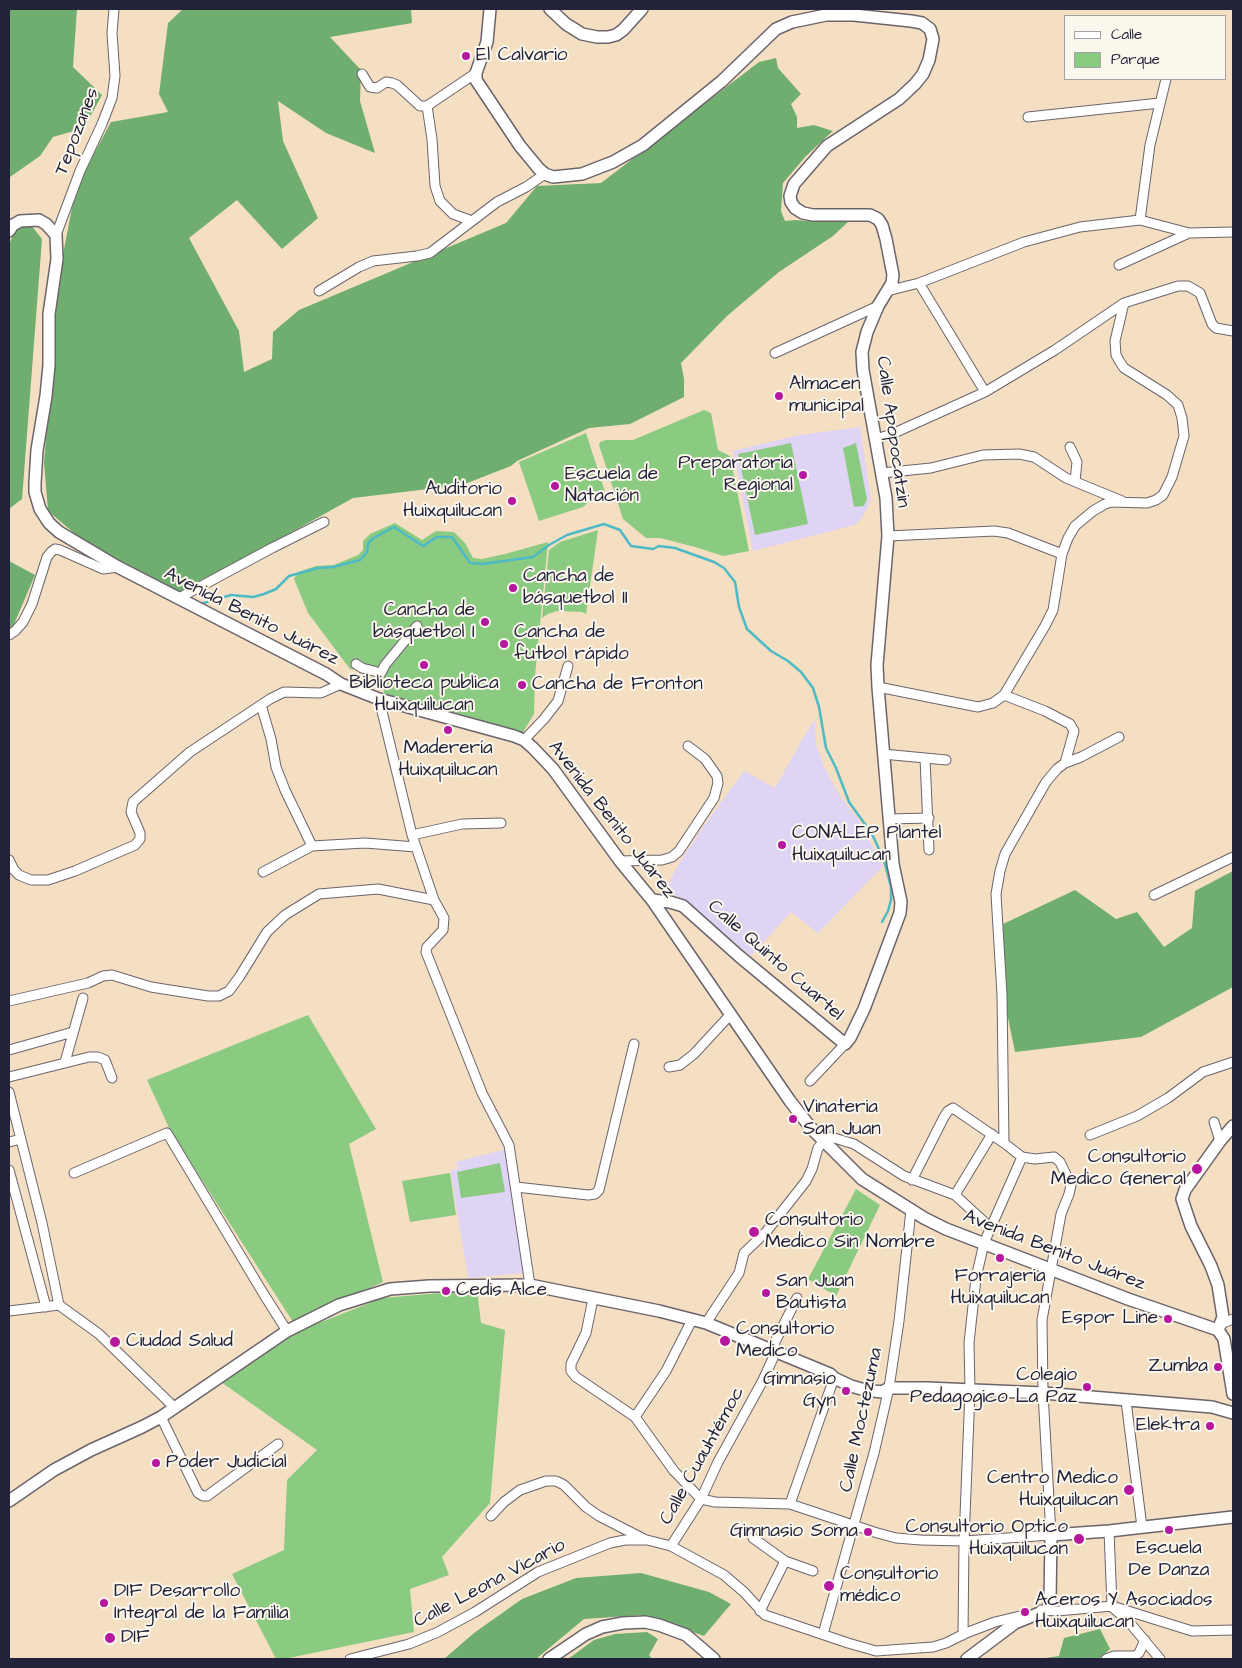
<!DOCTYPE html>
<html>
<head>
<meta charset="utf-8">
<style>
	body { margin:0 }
	#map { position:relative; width:1242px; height:1668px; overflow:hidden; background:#f4dfc3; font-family:"Architects Daughter",sans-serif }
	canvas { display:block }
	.frame { position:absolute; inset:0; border:10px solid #22223b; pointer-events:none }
	.legend { position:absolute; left:1064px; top:15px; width:162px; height:65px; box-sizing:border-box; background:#fbf7ec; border:1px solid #a4a2a5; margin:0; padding:6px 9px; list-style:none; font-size:15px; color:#22223b }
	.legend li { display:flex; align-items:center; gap:10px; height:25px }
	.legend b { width:25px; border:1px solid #a4a2a5 }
</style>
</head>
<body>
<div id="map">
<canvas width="1242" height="1668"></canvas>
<div class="frame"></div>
<ul class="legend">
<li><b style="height:6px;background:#fff"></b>Calle</li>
<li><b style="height:14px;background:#8bca81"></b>Parque</li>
</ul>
</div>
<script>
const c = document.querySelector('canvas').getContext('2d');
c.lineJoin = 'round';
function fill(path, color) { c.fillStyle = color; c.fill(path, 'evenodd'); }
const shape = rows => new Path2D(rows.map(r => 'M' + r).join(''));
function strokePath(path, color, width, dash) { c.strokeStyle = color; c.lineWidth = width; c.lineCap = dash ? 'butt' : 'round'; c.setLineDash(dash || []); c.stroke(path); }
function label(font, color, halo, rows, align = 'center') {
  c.font = font + ' "Architects Daughter",sans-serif'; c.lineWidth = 4; c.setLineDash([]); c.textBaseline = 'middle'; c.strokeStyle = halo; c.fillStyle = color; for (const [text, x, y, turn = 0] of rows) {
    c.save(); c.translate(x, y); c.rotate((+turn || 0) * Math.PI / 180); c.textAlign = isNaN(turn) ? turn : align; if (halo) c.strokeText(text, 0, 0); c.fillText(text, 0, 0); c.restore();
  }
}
fill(shape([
	[860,427,871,500,863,516,855,525,753,551,733,451,799,435],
	[815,719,816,744,825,769,840,796,858,819,883,866,818,933,791,912,751,956,682,899,663,890,668,886,675,870,701,830,744,771,775,788,802,740],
	[507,1149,526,1273,468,1278,450,1170,458,1169,456,1162]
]), '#e0d4f4');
fill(shape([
	[704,410,711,413,718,450,730,456,749,551,723,556,695,547,660,538,646,538,623,519,599,445,600,442,606,440,633,440],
	[586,433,606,495,593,498,583,507,539,521,519,462],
	[791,443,808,524,755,535,738,454],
	[856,443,867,499,864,506,854,507,843,448],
	[395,523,422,540,436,531,454,532,465,543,473,558,482,559,505,554,548,542,535,676,534,714,522,734,457,713,384,694,383,681,378,674,350,669,308,613,294,579,298,572,316,566,334,565,358,555,363,550,363,541,370,534],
	[598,530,586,614,582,612,557,611,548,614,542,618,549,550,560,542],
	[308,1015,376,1129,349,1144,383,1282,293,1322,171,1132,147,1080],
	[500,1163,505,1192,461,1198,457,1172],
	[450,1173,456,1215,410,1222,402,1181],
	[856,1189,880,1205,836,1296,808,1279],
	[477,1290,481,1323,505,1330,490,1503,442,1557,449,1575,410,1589,414,1632,284,1659,276,1659,232,1574,284,1550,287,1480,317,1450,221,1382,291,1334,382,1298]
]), '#8bca81');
fill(shape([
	[9,9,77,9,73,67,102,95,84,128,53,137,40,156,10,177,9,182],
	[183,9,411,9,412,23,330,37,361,70,360,101,375,153,326,133,278,101,283,141,318,218,282,249,237,200,189,238,239,331,244,372,272,359,273,332,299,310,506,223,537,186,601,183,759,62,776,58,778,68,801,94,791,104,797,117,797,128,814,125,833,131,806,156,783,183,781,211,785,221,796,220,819,222,849,221,833,236,779,272,727,316,681,363,684,379,684,397,630,424,589,428,517,461,511,466,462,485,353,498,175,597,88,545,48,511,44,462,50,389,51,317,76,187,111,122,168,112,159,94,168,23],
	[23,215,42,239,22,499,9,509,9,244],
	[9,561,35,575,12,629,9,629],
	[1233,871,1233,987,1141,1037,1015,1052,1007,1013,1003,924,1075,890,1116,919,1137,912,1164,947,1192,928,1195,891],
	[641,1573,709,1592,731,1604,704,1636,643,1615,584,1619,536,1659,444,1659,474,1633,522,1599,576,1578],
	[1100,1629,1110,1649,1099,1659,1039,1659,1059,1656,1064,1638],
	[647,1632,658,1639,649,1655,652,1659,568,1659,594,1640,615,1634]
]), '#70ae6f');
strokePath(shape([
	[200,604,231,595,253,597,264,594,276,589,289,576,318,568,333,567,360,560,367,552,368,544,372,539,394,527,423,546,437,537,452,537,470,563,482,564,533,557,549,545,567,535,604,524,620,530,631,546,653,549,659,546,675,548,714,562,724,568,735,582,739,607,747,629,771,651,788,661,801,672,813,688,819,707,826,748,836,768,849,802,872,834,884,860,891,887,891,900,888,911,882,922]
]), '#4dbac6', 2.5);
const minor = shape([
	[362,74,370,87,377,88,386,82,392,83,397,85,420,106,427,106],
	[427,106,432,139,435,186,440,201,453,214,472,221],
	[427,106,476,73],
	[1028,117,1160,103],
	[1140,220,1150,145,1166,79],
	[56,235,80,171,102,124,112,98,115,76,112,33,114,9],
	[1119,265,1189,233],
	[919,283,985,392],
	[319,291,359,267,373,261,417,256,430,253,497,202,526,187,545,174],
	[887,291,919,283,1024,242,1080,227,1140,220,1189,233,1233,232],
	[775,353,878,306],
	[876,439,892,434,985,392,1055,350,1124,303,1178,286,1188,286,1200,293,1212,324,1216,328,1233,331],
	[1070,447,1077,462,1075,481],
	[882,473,931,468,983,455,1019,454,1034,457,1066,478,1122,501],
	[888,536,994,531,1008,533,1062,554],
	[179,598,272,548,324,522],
	[9,635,15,631,23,622,32,604,47,557,51,552,55,549,60,550,103,569,118,567],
	[356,664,362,668,381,673,385,665,417,626],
	[878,687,978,707,993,703,1004,695,1045,626,1053,610,1062,554,1068,538,1075,526,1093,511,1105,504,1112,502,1147,503,1156,500,1163,495,1172,477,1184,436,1182,418,1178,405,1167,395,1124,368,1120,362,1116,355,1115,341,1124,303],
	[1004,695,1045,711,1070,724,1074,731,1065,763],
	[379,699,412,835,434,900,444,918,443,930,427,947,426,952,482,1093,509,1145,530,1285],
	[261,705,271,739,276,767,285,790,312,846],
	[524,740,544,719,558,701,568,666],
	[883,754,946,760],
	[925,758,929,850],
	[889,819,929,818],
	[412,835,462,824,501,823],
	[9,860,14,870,19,875,31,880,48,880,75,871,135,845,140,839,140,833,131,812,133,802,190,752,270,699,284,692,321,693,341,684],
	[620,861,662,860,672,857,679,851,714,798,718,783,717,776,705,759,688,746],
	[263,872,312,846,365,843,416,847],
	[1154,895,1233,857],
	[9,1001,88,983,103,976,112,975,151,987,208,996,219,996,229,991,240,976,267,932,285,915,319,894,378,889,434,900],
	[9,1050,73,1032],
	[65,1062,83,998],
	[669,1067,680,1065,694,1054,730,1015],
	[9,1077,89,1057,98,1057,105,1060,112,1078],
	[810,1081,845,1044],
	[9,1092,42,1223,59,1305],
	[1214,1122,1220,1141],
	[1090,1135,1137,1116,1168,1098,1203,1072,1233,1062],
	[9,1142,21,1139],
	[1004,1143,1002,995,996,894,1000,871,1005,854,1046,782,1057,769,1065,763,1081,757,1119,737],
	[9,1170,46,1307],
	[74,1173,167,1133,263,1293,287,1331],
	[516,1187,588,1195,595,1194,599,1190,634,1044],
	[955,1195,992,1134],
	[593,1299,586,1333,571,1364,571,1371,576,1377,635,1417,674,1471,701,1499,715,1502,790,1504,874,1532,896,1538,921,1540,964,1541,1051,1535,1043,1393,1042,1320,1061,1214,1069,1194,1071,1185,1060,1162,1054,1157,1035,1159,1022,1157,1004,1143,953,1108,948,1111,944,1117,912,1180],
	[9,1311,59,1305,99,1334,175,1408],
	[706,1323,739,1273,744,1253,766,1232,806,1181,812,1169,818,1148,824,1141,831,1137,854,1144,904,1176,955,1195,991,1228],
	[1219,1328,1223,1323,1233,1319],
	[1126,1401,1142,1527],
	[161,1417,198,1493,203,1496,207,1496,278,1444],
	[635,1417,666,1371,692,1320],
	[790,1504,834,1378],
	[491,1516,504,1502,520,1490,546,1481,556,1481,564,1485,586,1507,599,1516,644,1539],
	[1109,1531,1112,1606],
	[753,1538,785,1561,813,1571],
	[671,1546,701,1499,718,1462,762,1382,773,1358,775,1342,797,1298],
	[1112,1607,1129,1622,1160,1659],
	[1041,1610,1057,1611,1112,1606,1192,1631,1233,1630],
	[760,1611,785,1561],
	[823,1634,874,1453,889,1388,899,1321,911,1210],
	[963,1635,964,1541,970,1391,969,1343,976,1278,984,1243,1022,1157],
	[350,1659,409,1644,438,1632,475,1612,538,1572,610,1543,625,1540,647,1540,671,1546,724,1575,744,1592,765,1615,848,1643,876,1651,933,1647,946,1643,966,1633,995,1622,1024,1615],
	[1106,1659,1114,1656,1135,1656,1139,1653,1145,1640]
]);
const major = shape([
	[490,9,487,42,476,73,476,80,520,146,539,169,545,174,553,177,582,174,613,162,643,145,722,81,776,29,792,22,826,15,854,15,911,21,922,23,930,29,933,39,929,60,923,74,915,84,899,99,827,146,794,184,790,196,791,202,795,208,803,213,813,215,870,215,878,219,882,225,886,239,893,275,892,283,878,306,867,332,862,352,863,370,886,498,888,536,877,665,878,687,893,864,901,902,900,913,878,972,864,1009,850,1038,845,1044,739,956,683,906,670,902,652,900],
	[550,9,566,24,582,34,597,37,608,37,616,35,623,30,642,9],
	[9,231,13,225,20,221,39,220,46,224,56,235,57,259,49,314,49,365,46,396,37,450,35,483,35,492,40,509,49,523,59,532,118,567,326,674,341,684,379,699,514,736,524,740,533,748,553,769,620,861,652,900,790,1101,811,1128,862,1179,924,1218,946,1229,1128,1299,1218,1330],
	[1218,1330,1223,1317,1218,1285,1211,1266,1191,1226,1182,1199,1185,1190,1220,1141,1233,1126],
	[1218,1330,1224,1339,1233,1394],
	[9,1501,54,1470,91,1450,142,1427,161,1417,287,1331,339,1305,390,1289,429,1286,530,1285,659,1311,706,1323,830,1374,834,1378,851,1386,865,1390,882,1392,889,1388,927,1388,1043,1393,1212,1407,1233,1413],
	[549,1659,586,1634,602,1627,623,1623,645,1622,659,1625,686,1635,714,1659],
	[967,1659,1015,1623,1047,1610,1048,1608,1050,1601,1051,1535,1109,1531,1233,1517]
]);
strokePath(minor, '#6c646b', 11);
strokePath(major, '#6c646b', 14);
strokePath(minor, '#fff', 9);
strokePath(major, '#fff', 11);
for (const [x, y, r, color] of [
	[466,56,5,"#b5179e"],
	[779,396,5,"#b5179e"],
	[803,475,5,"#b5179e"],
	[555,486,5,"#b5179e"],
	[512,501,5,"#b5179e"],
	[513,588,5,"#b5179e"],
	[485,622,5,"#b5179e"],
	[504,644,5,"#b5179e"],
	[424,665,5,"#b5179e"],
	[522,685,5,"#b5179e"],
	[448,730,5,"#b5179e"],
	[782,845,5,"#b5179e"],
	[793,1119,5,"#b5179e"],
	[1197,1169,6,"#b5179e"],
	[754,1232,6,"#b5179e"],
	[1000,1258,5,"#b5179e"],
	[446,1291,5,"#b5179e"],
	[766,1293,5,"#b5179e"],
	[1168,1319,5,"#b5179e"],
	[725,1341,6,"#b5179e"],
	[115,1342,6,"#b5179e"],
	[1218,1367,5,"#b5179e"],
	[1087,1387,5,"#b5179e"],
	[846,1391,5,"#b5179e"],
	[1210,1426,5,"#b5179e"],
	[156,1463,5,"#b5179e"],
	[1129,1490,6,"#b5179e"],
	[1169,1530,5,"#b5179e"],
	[868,1532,5,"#b5179e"],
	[1079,1539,6,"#b5179e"],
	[829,1586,6,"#b5179e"],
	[104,1603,5,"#b5179e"],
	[1025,1612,5,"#b5179e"],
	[110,1638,6,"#b5179e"]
]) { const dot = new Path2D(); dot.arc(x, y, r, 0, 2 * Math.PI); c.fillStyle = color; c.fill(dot); strokePath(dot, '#fbf7ec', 2); }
label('19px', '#22223b', '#fbf7ec', [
	["El Calvario",476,56],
	["Almacen",789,385],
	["municipal",789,407],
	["Preparatoria",793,464,"right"],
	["Regional",793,486,"right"],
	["Escuela de",565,475],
	["Natación",565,497],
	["Auditorio",502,490,"right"],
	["Huixquilucan",502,512,"right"],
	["Cancha de",523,577],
	["básquetbol II",523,599],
	["Cancha de",475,611,"right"],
	["básquetbol I",475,633,"right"],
	["Cancha de",514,633],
	["futbol rápido",514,655],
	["Biblioteca publica",424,684,"center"],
	["Huixquilucan",424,706,"center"],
	["Cancha de Fronton",532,685],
	["Maderería",448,749,"center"],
	["Huixquilucan",448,771,"center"],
	["CONALEP Plantel",792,834],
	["Huixquilucan",792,856],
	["Vinateria",803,1108],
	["San Juan",803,1130],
	["Consultorio",1186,1158,"right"],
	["Medico General",1186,1180,"right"],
	["Consultorio",765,1221],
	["Medico Sin Nombre",765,1243],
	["Forrajeria",1000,1277,"center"],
	["Huixquilucan",1000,1299,"center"],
	["San Juan",776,1282],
	["Bautista",776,1304],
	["Cedis Alce",456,1291],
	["Espor Line",1158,1319,"right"],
	["Consultorio",736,1330],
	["Medico",736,1352],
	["Ciudad Salud",126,1342],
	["Zumba",1208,1367,"right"],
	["Colegio",1077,1376,"right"],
	["Pedagogico La Paz",1077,1398,"right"],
	["Gimnasio",836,1380,"right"],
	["Gyn",836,1402,"right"],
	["Elektra",1200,1426,"right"],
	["Poder Judicial",166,1463],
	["Centro Medico",1118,1479,"right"],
	["Huixquilucan",1118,1501,"right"],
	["Consultorio Optico",1068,1528,"right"],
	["Huixquilucan",1068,1550,"right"],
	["Gimnasio Soma",858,1532,"right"],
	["Escuela",1169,1549,"center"],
	["De Danza",1169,1571,"center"],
	["Consultorio",840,1575],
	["médico",840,1597],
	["DIF Desarrollo",114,1592],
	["Integral de la Familia",114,1614],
	["Aceros Y Asociados",1035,1601],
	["Huixquilucan",1035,1623],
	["DIF",121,1638]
], 'left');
label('19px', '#22223b', '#fbf7ec', [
	["Tepozanes",78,132,-69],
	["Calle Apopocatzin",892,432,82],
	["Avenida Benito Juárez",251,617,27],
	["Avenida Benito Juárez",611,820,52],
	["Calle Quinto Cuartel",775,961,41],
	["Avenida Benito Juárez",1054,1251,21],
	["Calle Moctezuma",862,1420,-78],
	["Calle Cuauhtémoc",703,1456,-61],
	["Calle Leona Vicario",490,1584,-28]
]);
</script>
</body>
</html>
